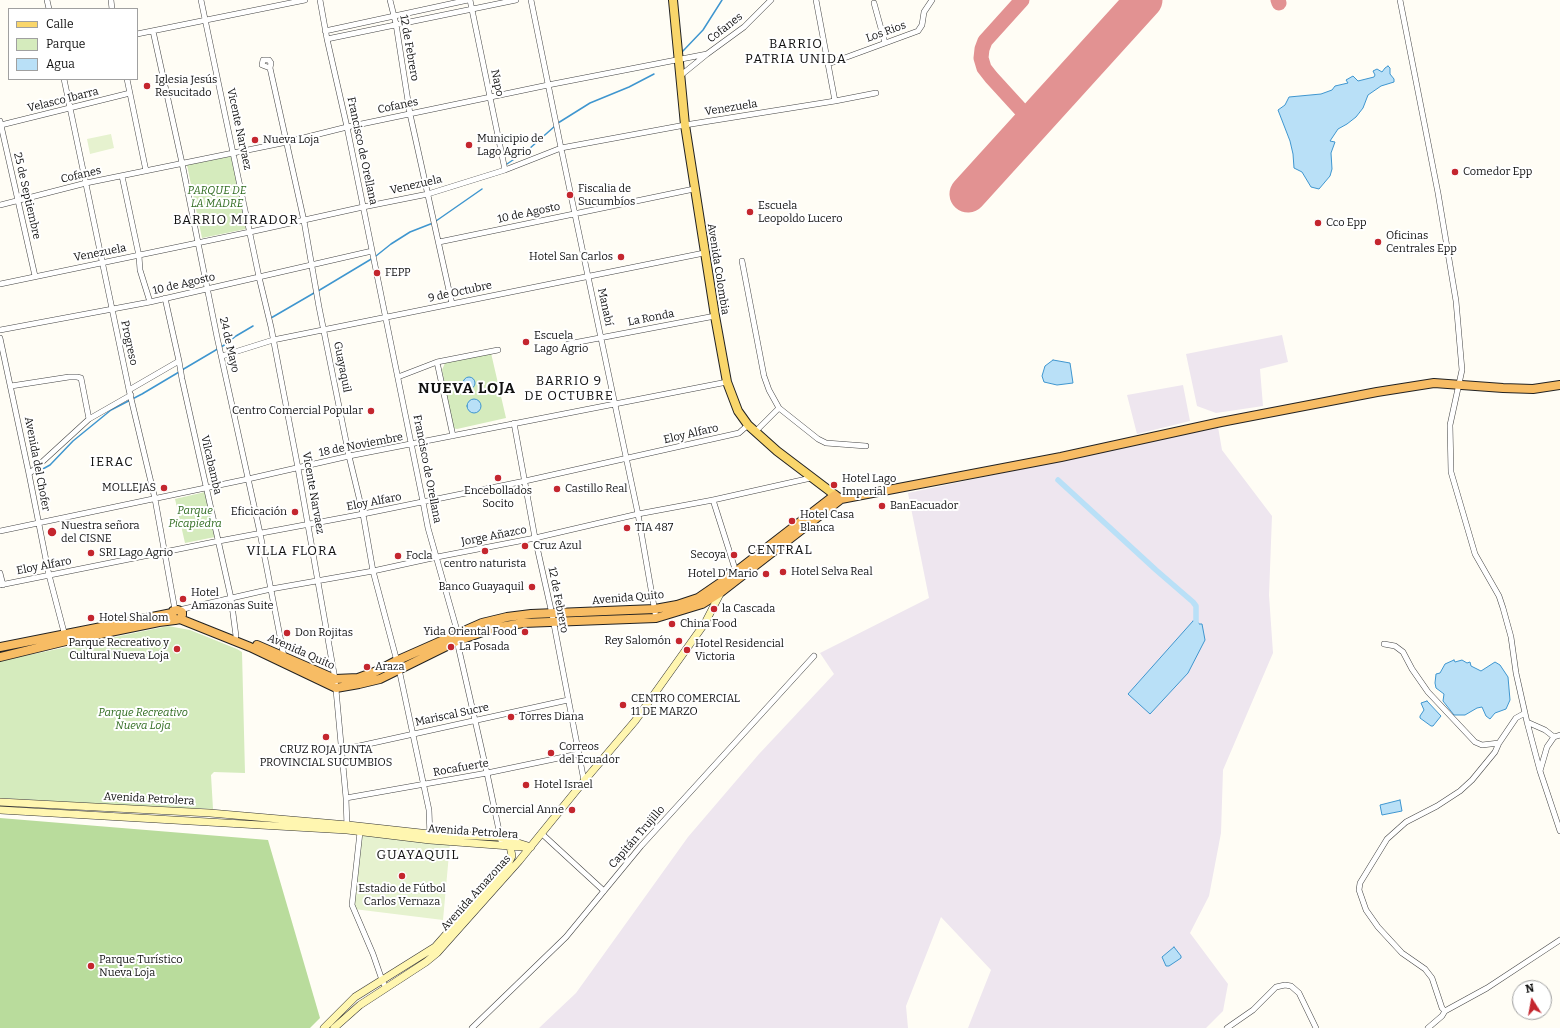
<!DOCTYPE html>
<html>
<head>
<meta charset="utf-8">
<style>
	body { margin:0 }
	#map { position:relative; width:1560px; height:1028px; overflow:hidden; background:#fffdf5; font-family:Bitter,serif }
	canvas { display:block }
	.legend { position:absolute; left:8px; top:8px; width:130px; height:72px; box-sizing:border-box; background:#fff; border:1px solid #a0a0a0; margin:0; padding:5px 7px; list-style:none; font-size:12px; color:#111 }
	.legend li { display:flex; align-items:center; gap:8px; height:20px }
	.legend b { width:20px; border:1px solid #a0a0a0 }
	.north { position:absolute; left:1512px; top:980px; width:40px; height:40px; box-sizing:border-box; background:#fff; border:1px solid #a0a0a0; border-radius:50%; rotate:349deg; font-size:11px; font-weight:700; line-height:16px; text-align:center; color:#111 }
	.north::after { content:''; display:block; margin:auto; width:14px; height:18px; background:#c4262e; clip-path:polygon(50% 0,100% 100%,50% 72%,0 100%) }
</style>
</head>
<body>
<div id="map">
<canvas width="1560" height="1028"></canvas>
<ul class="legend">
<li><b style="height:5px;background:#f9d66b"></b>Calle</li>
<li><b style="height:11px;background:#d5ebbd"></b>Parque</li>
<li><b style="height:11px;background:#b9e0f7"></b>Agua</li>
</ul>
<div class="north">N</div>
</div>
<script>
const c = document.querySelector('canvas').getContext('2d');
c.lineJoin = 'round';
function fill(path, color) { c.fillStyle = color; c.fill(path, 'evenodd'); }
const shape = rows => new Path2D(rows.map(r => 'M' + r).join(''));
function strokePath(path, color, width, dash) { c.strokeStyle = color; c.lineWidth = width; c.lineCap = dash ? 'butt' : 'round'; c.setLineDash(dash || []); c.stroke(path); }
function label(font, color, halo, rows, align = 'center') {
  c.font = font + ' Bitter,serif'; c.lineWidth = 4; c.setLineDash([]); c.textBaseline = 'middle'; c.strokeStyle = halo; c.fillStyle = color; for (const [text, x, y, turn = 0] of rows) {
    c.save(); c.translate(x, y); c.rotate((+turn || 0) * Math.PI / 180); c.textAlign = isNaN(turn) ? turn : align; if (halo) c.strokeText(text, 0, 0); c.fillText(text, 0, 0); c.restore();
  }
}
fill(shape([
	[1282,335,1288,362,1260,369,1263,406,1216,413,1197,406,1186,354],
	[1183,385,1190,421,1137,434,1127,395],
	[1218,427,1222,450,1272,516,1269,595,1273,653,1223,770,1221,833,1209,896,1190,933,1228,984,1223,1011,1206,1028,968,1028,991,970,941,917,906,1006,908,1028,539,1028,576,993,688,837,759,754,834,674,820,653,929,598,908,493]
]), '#eee6ef');
fill(shape([
	[232,156,246,229,202,238,187,165],
	[491,353,506,418,457,429,453,428,442,370,445,363],
	[205,492,215,537,185,543,175,499],
	[168,626,190,630,237,649,242,652,245,773,214,772,211,775,213,809,159,807,0,798,0,661]
]), '#d5ebbd');
fill(shape([
	[0,818,268,840,320,1018,310,1028,0,1028]
]), '#b9dc9c');
fill(shape([
	[111,134,114,148,90,154,87,139],
	[361,835,450,843,443,920,354,909]
]), '#e6f2cf');
const water = shape([
	[1388,66,1390,68,1390,74,1394,79,1394,82,1381,86,1368,95,1363,108,1356,117,1347,124,1338,129,1330,141,1335,142,1331,153,1332,169,1330,176,1319,189,1311,187,1302,172,1294,168,1293,154,1290,141,1278,110,1285,105,1289,97,1321,94,1332,90,1335,86,1348,83,1346,80,1353,76,1358,81,1374,77,1375,75,1373,71,1377,69,1382,72,1385,68,1388,66],
	[1053,360,1070,363,1073,383,1057,385,1044,382,1042,376,1045,366,1053,360],
	'463 383a6 6 0 1 1 12 0a6 6 0 1 1-12 0Z',
	'467 406a7 7 0 1 1 14 0a7 7 0 1 1-14 0Z',
	[1193,621,1197,621,1199,624,1202,624,1205,640,1188,673,1150,714,1128,694,1193,621],
	[1454,660,1455,662,1462,660,1467,663,1470,662,1471,666,1481,671,1495,662,1500,665,1508,677,1510,700,1506,709,1495,713,1490,719,1486,716,1482,707,1477,708,1465,715,1454,715,1443,701,1444,694,1436,688,1435,683,1436,674,1440,673,1445,664,1454,660],
	[1427,701,1441,716,1433,726,1431,726,1420,718,1420,716,1424,710,1421,703,1427,701],
	[1400,800,1402,811,1382,815,1380,805,1400,800],
	[1174,947,1181,956,1181,958,1169,966,1166,966,1162,957,1174,947]
]);
fill(water, '#b9e0f7');
strokePath(water, '#3f96cf', 1);
strokePath(shape([
	[682,52,703,30,722,0],
	[558,123,590,103,629,87,654,74],
	[507,164,529,149,555,126],
	[436,221,482,189],
	[376,256,391,244,410,232,433,223],
	[318,291,373,258],
	[271,318,314,293],
	[182,370,226,344,236,336,253,326],
	[34,472,41,470,50,465,73,441,111,410,142,394,179,372]
]), '#3f96cf', 1.5);
strokePath(shape([
	[1058,480,1156,570,1193,602,1196,606,1196,625]
]), '#b9e0f7', 5.5);
strokePath(shape([
	[1022,0,985,41,982,49,981,58,984,68,991,77,1033,123],
	[1278,0,1279,3]
]), '#e29292', 15);
strokePath(shape([
	[968,194,1144,0]
]), '#e29292', 37);
const minor = shape([
	[47,0,49,9],
	[111,0,112,9],
	[201,0,259,277,271,327,298,468,335,679,346,798,347,827],
	[320,0,327,39,347,127,423,502,428,528,458,634,457,641,487,773,502,845],
	[390,0,396,24,410,114,452,304],
	[470,0,505,170],
	[531,0,561,148,638,514,656,618],
	[816,0,835,101,876,93],
	[1400,0,1438,193,1456,301,1462,370,1450,425,1451,472,1475,554,1499,596,1503,608,1511,637,1516,673,1527,722,1540,771,1560,831],
	[874,3,885,43],
	[153,31,182,163,217,337,260,533,284,657],
	[325,31,468,0],
	[137,34,305,0],
	[327,39,516,0],
	[828,64,918,31,922,25,924,12,932,0],
	[270,68,262,65,263,60,269,60,271,63,270,68,304,221,319,307,349,456,363,514,373,571,399,669,429,810,430,837],
	[680,76,707,54,744,27,771,0],
	[64,79,129,390,155,499,175,610],
	[127,79,146,171],
	[0,121,35,276],
	[1,125,130,93],
	[122,176,139,256,140,270,150,302],
	[0,205,86,183,287,142,347,127,548,85,707,54],
	[439,242,694,189],
	[742,261,764,376,769,390,779,408,818,439,826,443,866,446],
	[0,284,250,232,363,207,428,194,505,170,561,148,685,125,835,101],
	[165,298,179,361,182,379,231,598,236,636],
	[0,330,150,302,372,251],
	[0,338,29,474,49,575,65,636],
	[568,344,715,316],
	[222,356,273,340,704,253],
	[437,362,453,436],
	[398,377,437,362,498,350],
	[11,386,69,377,77,377,81,378,89,419],
	[129,390,179,361],
	[514,423,535,538,552,614,584,781],
	[755,432,779,408],
	[29,474,89,419,131,395],
	[713,500,736,572],
	[0,531,248,479,349,456,727,382],
	[0,573,3,585],
	[0,585,219,541,363,514,525,481,739,433,748,425],
	[179,610,271,589,373,571,437,557,535,538,638,514,713,500,811,478],
	[1384,644,1395,646,1403,652,1412,669,1428,692,1475,742,1482,745,1499,743],
	[1525,713,1516,718,1499,743,1495,752,1472,780,1460,791,1437,806,1406,822,1387,839,1360,883,1359,890,1366,910,1378,927,1402,953,1425,969,1432,978,1442,1008,1445,1011,1487,988,1560,940],
	[1527,722,1545,730,1554,737,1560,735],
	[341,750,568,700],
	[1540,771,1547,747,1554,737],
	[346,798,487,773,578,754],
	[360,832,352,905,373,954,382,980,386,988],
	[541,833,604,891],
	[472,1028,566,937,641,846,814,656],
	[1227,1028,1253,1010,1276,987,1285,985,1291,986,1299,993,1316,1028],
	[1428,1028,1442,1016,1445,1011]
]);
const secondary = shape([
	[0,802,210,813,348,825,430,834,499,837,531,847],
	[0,810,347,830,430,840,523,847],
	[324,1028,355,997,435,947,508,864,512,856,510,846],
	[334,1028,360,1005,426,962,437,953,519,861,584,781,635,721,705,623,721,592]
]);
const primary = shape([
	[673,0,685,125,715,316,727,382,738,411,748,425,777,451,835,495]
]);
const trunk = shape([
	[180,619,182,615,182,612,178,610,173,611,172,616,175,620,180,619,250,647,336,688,359,684,380,679,457,641,494,628,523,623,656,618,702,604,721,592,841,499,1061,457,1221,422,1377,392,1434,383,1503,388,1533,389,1560,385],
	[257,645,335,679,358,678,377,671,396,661,482,623,507,617,531,614,655,609,677,605,698,598,733,574,835,495,841,499],
	[0,647,172,613],
	[0,657,66,641,159,622,175,620]
]);
strokePath(minor, '#444', 6);
strokePath(secondary, '#333', 8);
strokePath(primary, '#222', 10);
strokePath(trunk, '#222', 10);
strokePath(minor, '#fff', 5);
strokePath(secondary, '#fff6b0', 7);
strokePath(primary, '#f9d66b', 8);
strokePath(trunk, '#f7bc64', 8);
for (const [x, y, r, color] of [
	[147,86,4,"#c4262e"],
	[255,140,4,"#c4262e"],
	[469,145,4,"#c4262e"],
	[1455,172,4,"#c4262e"],
	[570,195,4,"#c4262e"],
	[750,212,4,"#c4262e"],
	[1318,223,4,"#c4262e"],
	[1378,242,4,"#c4262e"],
	[621,257,4,"#c4262e"],
	[377,273,4,"#c4262e"],
	[526,342,4,"#c4262e"],
	[371,411,4,"#c4262e"],
	[498,478,4,"#c4262e"],
	[834,485,4,"#c4262e"],
	[164,488,4,"#c4262e"],
	[557,489,4,"#c4262e"],
	[882,506,4,"#c4262e"],
	[295,512,4,"#c4262e"],
	[792,521,4,"#c4262e"],
	[627,528,4,"#c4262e"],
	[52,532,5,"#c4262e"],
	[525,546,4,"#c4262e"],
	[485,551,4,"#c4262e"],
	[91,553,4,"#c4262e"],
	[734,555,4,"#c4262e"],
	[398,556,4,"#c4262e"],
	[783,572,4,"#c4262e"],
	[766,574,4,"#c4262e"],
	[532,587,4,"#c4262e"],
	[183,599,4,"#c4262e"],
	[714,609,4,"#c4262e"],
	[91,618,4,"#c4262e"],
	[672,624,4,"#c4262e"],
	[525,632,4,"#c4262e"],
	[287,633,4,"#c4262e"],
	[679,641,4,"#c4262e"],
	[451,647,4,"#c4262e"],
	[177,649,4,"#c4262e"],
	[687,650,4,"#c4262e"],
	[367,667,4,"#c4262e"],
	[623,705,4,"#c4262e"],
	[511,717,4,"#c4262e"],
	[326,737,4,"#c4262e"],
	[551,753,4,"#c4262e"],
	[526,785,4,"#c4262e"],
	[572,810,4,"#c4262e"],
	[402,876,4,"#c4262e"],
	[91,966,4,"#c4262e"]
]) { const dot = new Path2D(); dot.arc(x, y, r, 0, 2 * Math.PI); c.fillStyle = color; c.fill(dot); strokePath(dot, '#fff', 1.5); }
label('11px', '#111', '#fff', [
	["Cofanes",725,28,-38],
	["Los Rios",886,32,-20],
	["12 de Febrero",409,48,80],
	["Napo",497,83,78],
	["Velasco Ibarra",63,100,-14],
	["Cofanes",398,106,-12],
	["Venezuela",731,108,-9],
	["Vicente Narvaez",239,129,78],
	["Francisco de Orellana",362,151,78],
	["Cofanes",81,175,-13],
	["Venezuela",416,185,-13],
	["25 de Septiembre",27,196,77],
	["10 de Agosto",529,213,-12],
	["Venezuela",100,253,-11],
	["Avenida Colombia",718,269,81],
	["10 de Agosto",184,284,-13],
	["9 de Octubre",460,292,-12],
	["Manabí",605,307,78],
	["La Ronda",651,318,-11],
	["Progreso",129,343,78],
	["24 de Mayo",229,345,77],
	["Guayaquil",342,367,79],
	["Eloy Alfaro",691,434,-13],
	["18 de Noviembre",361,445,-11],
	["Avenida del Chofer",37,464,79],
	["Vilcabamba",211,465,77],
	["Francisco de Orellana",427,469,79],
	["Vicente Narvaez",313,493,80],
	["Eloy Alfaro",374,502,-11],
	["Jorge Añazco",494,536,-11],
	["Eloy Alfaro",44,566,-11],
	["Avenida Quito",628,598,-5],
	["12 de Febrero",558,600,79],
	["Avenida Quito",301,652,24],
	["Mariscal Sucre",452,715,-12],
	["Rocafuerte",461,768,-10],
	["Avenida Petrolera",149,799,3],
	["Avenida Petrolera",473,832,4],
	["Capitán Trujillo",637,837,-49],
	["Avenida Amazonas",476,893,-48]
]);
label('11px', '#111', '#fff', [
	["Iglesia Jesús",155,80],
	["Resucitado",155,93],
	["Municipio de",477,139],
	["Lago Agrio",477,152],
	["Nueva Loja",263,140],
	["Comedor Epp",1463,172],
	["Fiscalia de",578,189],
	["Sucumbíos",578,202],
	["Escuela",758,206],
	["Leopoldo Lucero",758,219],
	["Cco Epp",1326,223],
	["Oficinas",1386,236],
	["Centrales Epp",1386,249],
	["Hotel San Carlos",613,257,"right"],
	["FEPP",385,273],
	["Escuela",534,336],
	["Lago Agrio",534,349],
	["Centro Comercial Popular",363,411,"right"],
	["Hotel Lago",842,479],
	["Imperial",842,492],
	["MOLLEJAS",156,488,"right"],
	["Castillo Real",565,489],
	["Encebollados",498,491,"center"],
	["Socito",498,504,"center"],
	["BanEacuador",890,506],
	["Eficicación",287,512,"right"],
	["Hotel Casa",800,515],
	["Blanca",800,528],
	["Nuestra señora",61,526],
	["del CISNE",61,539],
	["TIA 487",635,528],
	["Cruz Azul",533,546],
	["SRI Lago Agrio",99,553],
	["Secoya",726,555,"right"],
	["Focla",406,556],
	["centro naturista",485,564,"center"],
	["Hotel Selva Real",791,572],
	["Hotel D'Mario",758,574,"right"],
	["Banco Guayaquil",524,587,"right"],
	["Hotel",191,593],
	["Amazonas Suite",191,606],
	["la Cascada",722,609],
	["Hotel Shalom",99,618],
	["China Food",680,624],
	["Yida Oriental Food",517,632,"right"],
	["Don Rojitas",295,633],
	["Rey Salomón",671,641,"right"],
	["Parque Recreativo y",169,643,"right"],
	["Cultural Nueva Loja",169,656,"right"],
	["Hotel Residencial",695,644],
	["Victoria",695,657],
	["La Posada",459,647],
	["Araza",375,667],
	["CENTRO COMERCIAL",631,699],
	["11 DE MARZO",631,712],
	["Torres Diana",519,717],
	["Correos",559,747],
	["del Ecuador",559,760],
	["CRUZ ROJA JUNTA",326,750,"center"],
	["PROVINCIAL SUCUMBIOS",326,763,"center"],
	["Hotel Israel",534,785],
	["Comercial Anne",564,810,"right"],
	["Estadio de Fútbol",402,889,"center"],
	["Carlos Vernaza",402,902,"center"],
	["Parque Turístico",99,960],
	["Nueva Loja",99,973]
], 'left');
label('italic 11px', '#2f6b1f', '#fff', [
	["PARQUE DE",217,191],
	["LA MADRE",217,204],
	["Parque",195,511],
	["Picapiedra",195,524],
	["Parque Recreativo",143,713],
	["Nueva Loja",143,726]
]);
c.letterSpacing = '1px';
label('13px', '#111', '#fff', [
	["BARRIO",796,44],
	["PATRIA UNIDA",796,59],
	["BARRIO MIRADOR",236,220],
	["BARRIO 9",569,381],
	["DE OCTUBRE",569,396],
	["IERAC",112,462],
	["CENTRAL",780,550],
	["VILLA FLORA",292,551],
	["GUAYAQUIL",418,855]
]);
c.letterSpacing = '0px';
c.letterSpacing = '1px';
label('bold 15px', '#111', '#fff', [
	["NUEVA LOJA",467,389]
]);
c.letterSpacing = '0px';
</script>
</body>
</html>
